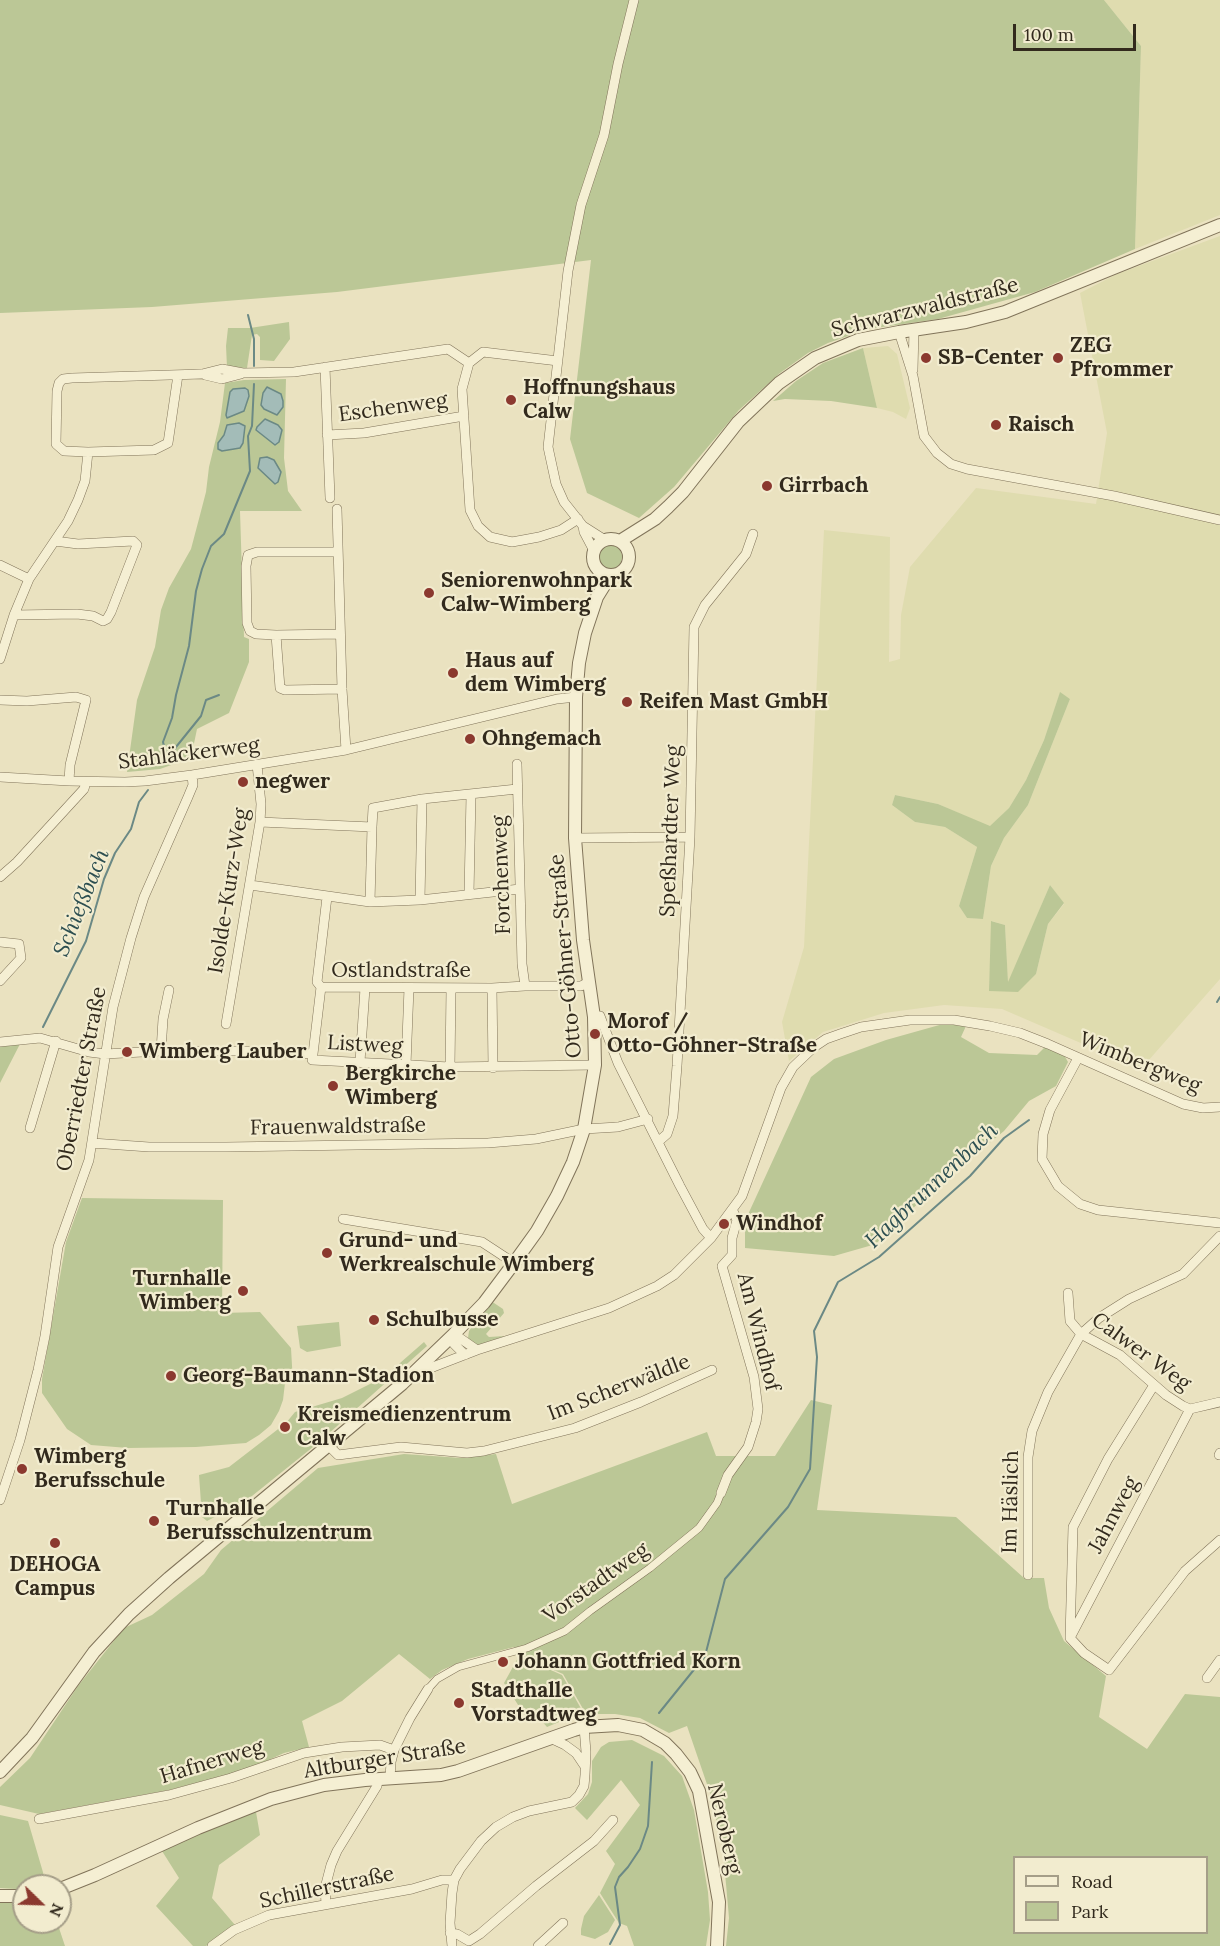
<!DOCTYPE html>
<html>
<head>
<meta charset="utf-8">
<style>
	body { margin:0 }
	#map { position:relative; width:1220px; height:1946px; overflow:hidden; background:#eae2c0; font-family:Lora,serif }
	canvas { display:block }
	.legend { position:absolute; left:1013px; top:1856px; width:195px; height:78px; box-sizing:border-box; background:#f2eccf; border:2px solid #a59e88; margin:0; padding:8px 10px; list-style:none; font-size:18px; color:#322a1d }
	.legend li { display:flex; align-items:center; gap:12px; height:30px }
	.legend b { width:30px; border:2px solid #a59e88 }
	.north { position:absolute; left:12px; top:1874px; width:60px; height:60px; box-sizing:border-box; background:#f2eccf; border:2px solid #a59e88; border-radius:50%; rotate:113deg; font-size:16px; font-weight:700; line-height:24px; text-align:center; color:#322a1d }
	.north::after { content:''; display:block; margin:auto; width:21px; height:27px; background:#8b392f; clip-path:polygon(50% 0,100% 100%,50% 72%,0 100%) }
	.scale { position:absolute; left:1013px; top:24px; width:123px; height:27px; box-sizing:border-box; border:3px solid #322a1d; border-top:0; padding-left:8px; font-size:18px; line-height:21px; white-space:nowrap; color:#322a1d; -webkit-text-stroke:4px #f2eccf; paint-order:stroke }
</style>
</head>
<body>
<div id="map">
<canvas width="1220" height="1946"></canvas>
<ul class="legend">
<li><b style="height:8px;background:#f5efd3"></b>Road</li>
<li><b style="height:16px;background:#bbc796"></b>Park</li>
</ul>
<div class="north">N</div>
<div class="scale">100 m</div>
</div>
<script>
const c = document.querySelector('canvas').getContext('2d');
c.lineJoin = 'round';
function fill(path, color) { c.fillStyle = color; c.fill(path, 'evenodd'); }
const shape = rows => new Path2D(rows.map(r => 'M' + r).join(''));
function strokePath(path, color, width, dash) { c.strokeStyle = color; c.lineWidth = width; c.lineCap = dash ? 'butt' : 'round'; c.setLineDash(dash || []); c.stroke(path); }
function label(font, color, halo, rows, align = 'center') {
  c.font = font + ' Lora,serif'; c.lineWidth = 4.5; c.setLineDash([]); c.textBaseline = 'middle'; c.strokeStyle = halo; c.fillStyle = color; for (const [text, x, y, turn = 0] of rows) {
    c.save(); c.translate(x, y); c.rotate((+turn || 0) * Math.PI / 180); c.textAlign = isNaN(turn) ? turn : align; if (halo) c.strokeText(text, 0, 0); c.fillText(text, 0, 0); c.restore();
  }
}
fill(shape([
	[1104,0,1220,0,1220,215,1135,249,1141,46],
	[1220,236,1220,979,1141,1069,1002,1009,944,1005,884,1013,823,1032,789,1061,782,1022,804,947,824,530,890,537,889,662,900,659,901,615,910,567,976,488,1096,504,1107,433,1080,293,1117,274],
	[1060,693,1070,699,1028,805,1004,838,991,866,983,919,967,918,959,906,977,847,945,827,915,822,892,805,895,795,938,804,990,827,1009,808,1026,780,1044,740],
	[1050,885,1064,904,1048,924,1036,974,1018,991,989,990,992,921,1005,925,1008,984],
	[888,346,897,354,910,408,906,419,893,412,877,408,863,348]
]), '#dfdcaf');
fill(shape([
	[0,0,1104,0,1141,46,1135,249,1035,292,938,319,868,329,828,343,808,353,780,373,739,410,674,487,639,518,587,493,570,439,591,260,337,292,152,307,0,313],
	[289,322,290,339,274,361,260,360,260,337,257,334,252,335,247,368,227,367,226,346,228,328,250,328],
	[863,348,877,408,831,401,785,399,773,401,796,381,823,363],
	[286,379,284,458,288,491,302,511,240,511,244,637,249,639,249,662,229,713,197,729,191,758,160,769,127,772,137,700,155,647,161,610,169,588,191,549,200,515,206,492,209,467,220,422,225,383,244,380],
	'598 557a12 12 0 1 1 24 0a12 12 0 1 1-24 0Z',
	[1060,692,1070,699,1028,805,1004,838,991,866,983,919,967,918,959,906,977,847,945,827,915,822,892,805,895,795,938,804,990,826,1009,808,1026,780,1044,740],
	[1050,885,1064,903,1048,924,1036,974,1018,992,989,991,991,921,1005,925,1008,982],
	[943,1024,966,1026,961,1037,989,1053,1037,1055,1045,1047,1064,1055,1068,1062,1056,1086,1029,1101,1004,1131,933,1189,876,1244,834,1256,745,1248,745,1221,811,1077,834,1059,886,1040],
	[20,1044,0,1083,0,1046],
	[82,1198,223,1200,222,1313,260,1312,291,1348,293,1383,285,1383,283,1400,279,1411,271,1425,259,1435,246,1443,196,1447,128,1448,91,1445,67,1429,42,1393,42,1379,66,1242],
	[491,1301,503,1309,504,1313,486,1334,489,1337,505,1336,479,1345,474,1344,468,1338,469,1331],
	[339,1322,341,1346,307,1352,300,1348,297,1326],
	[424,1342,427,1346,318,1443,247,1500,207,1521,202,1517,199,1475,229,1467,286,1423,295,1412,342,1398,384,1377],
	[811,1400,832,1405,817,1510,956,1517,1024,1578,1044,1578,1049,1608,1064,1641,1106,1676,1099,1717,1147,1749,1185,1694,1220,1697,1220,1946,726,1946,729,1918,723,1850,710,1793,687,1726,669,1733,640,1718,615,1714,586,1714,563,1674,519,1655,514,1647,468,1659,442,1670,430,1679,399,1654,342,1701,302,1721,309,1747,284,1753,260,1764,230,1774,169,1790,39,1814,0,1805,0,1787,30,1758,78,1686,124,1628,152,1615,204,1574,221,1550,318,1468,404,1454,461,1458,496,1454,512,1504,707,1432,716,1456,775,1456],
	[1014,1858,1206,1858,1206,1932,1014,1932],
	[519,1656,562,1675,583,1712,547,1727,539,1718,529,1722,504,1683],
	[632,1740,664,1756,682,1776,694,1810,708,1892,710,1920,706,1946,634,1946,627,1926,619,1923,600,1893,615,1864,606,1851,640,1805,621,1780,587,1820,575,1808,588,1794,592,1782,592,1761,601,1747,609,1742],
	[256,1812,260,1835,219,1865,212,1898,235,1925,206,1946,193,1946,156,1906,179,1878,162,1851,215,1827],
	[0,1815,28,1821,47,1886,24,1886,24,1889,16,1889,0,1888],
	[599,1895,615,1920,608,1932,595,1939,581,1935,581,1929,584,1916],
	[24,1901,24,1922,57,1922,65,1946,0,1946,0,1902]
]), '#bbc796');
const water = shape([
	[267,387,281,394,283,401,283,407,277,415,264,409,261,405,263,393,267,387],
	[245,388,248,390,249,396,244,411,227,418,226,415,230,392,233,389,245,388],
	[265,419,278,425,282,430,279,442,275,445,256,430,257,427,265,419],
	[239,423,245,426,243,443,240,448,222,451,218,449,218,443,224,435,227,425,239,423],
	[267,457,274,460,281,472,278,482,275,484,258,468,260,458,267,457]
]);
fill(water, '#a3bcb8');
strokePath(water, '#6b8985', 1.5);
strokePath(shape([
	[248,315,254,339,254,366],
	[168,761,163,742,172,718,176,695,189,646,196,591,202,569,211,546,224,534,250,471,248,436,252,426,254,384],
	[168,761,176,747,201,716,206,700,219,695],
	[1217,1002,1220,997],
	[43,1027,86,941,104,879,115,853,131,829,139,802,148,790],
	[659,1713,705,1656,725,1579,788,1507,810,1469,817,1357,814,1331,838,1282,879,1257,970,1176,1004,1138,1029,1120],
	[610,1944,620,1925,615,1887,619,1877,628,1867,640,1849,648,1826,652,1762]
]), '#6b8985', 2);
const pedestrian = shape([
	[428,1689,437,1679,458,1667,527,1648,565,1631,590,1611,650,1568,699,1528,717,1503,721,1493]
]);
const minor = shape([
	[899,332,913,376,924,436,937,453,951,464,967,469,1114,496,1220,520],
	[558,361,483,352,469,363,462,389,470,510,478,526,490,537,512,542,539,537,561,530,578,519],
	[325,367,330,498],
	[913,370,914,329],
	[178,375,168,443,154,450,88,452,64,451,56,444,57,391,59,383,63,379,72,378,202,374,222,369,243,373,294,372,448,349,469,363],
	[205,375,222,379,241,374],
	[327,435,364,433,464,416],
	[337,509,342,689,346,750],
	[583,526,584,532,594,551],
	[605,540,583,526,564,502,556,484,548,447,568,271,581,205,604,135,618,64,634,0],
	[338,552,257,552,248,555,246,566,247,623,250,631,256,634,276,635,340,634],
	[0,565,29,579],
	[14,615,77,614,93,616,103,621,107,619,111,612,137,545,133,541,78,544,55,541],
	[276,635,280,688,285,690,342,689],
	[0,659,14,615,29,579,68,521,78,500,85,481,88,452],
	[0,700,27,701,76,697,86,700,70,765,69,781],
	[517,764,522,964,525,986],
	[0,777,69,781,125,782,145,781,192,775,346,750,557,699,576,697],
	[260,822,372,827,373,808,422,799,517,789],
	[575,838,690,837],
	[0,877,17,862,84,789,86,782],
	[250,885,370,902,420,900,520,889],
	[469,894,471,795],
	[420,900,422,799],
	[370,902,372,827],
	[0,942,19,944,21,958,0,981],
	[321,987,317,982,327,897],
	[492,988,493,1068],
	[594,1017,600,1016,618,1063,680,1186,703,1229,711,1238],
	[226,1024,260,822,261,804,257,764],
	[0,1042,40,1038,89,1052,105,1054,161,1051,258,1051,313,1054,321,987,492,988,525,986,581,986,589,982],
	[161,1051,163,1019,169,990],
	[1078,1058,1050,1110,1043,1134,1042,1159,1058,1186,1080,1204,1098,1210,1220,1223],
	[312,1060,450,1067,595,1065],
	[360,1062,365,988],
	[406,1065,409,988],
	[450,1067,451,989],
	[30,1128,56,1041],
	[659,1141,667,1134,673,1116,677,1066,690,837,694,627,705,605,746,554,753,534],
	[92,1143,149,1147,226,1147,488,1143,536,1139,584,1129,618,1127,648,1119],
	[343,1219,482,1242,514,1263],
	[1068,1293,1070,1321,1081,1334,1120,1355,1166,1395,1183,1406,1190,1409,1220,1402],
	[454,1334,477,1350],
	[454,1334,454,1344,465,1355],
	[421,1367,433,1367,477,1350,609,1308,657,1286,674,1275,711,1238,742,1196,781,1088,793,1067,814,1047,826,1039,840,1034,861,1027,910,1020,954,1020,990,1026,1020,1033,1048,1044,1183,1104,1203,1108,1220,1107],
	[1154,1385,1108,1459,1073,1527,1070,1638,1084,1653,1109,1670,1185,1571,1220,1540],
	[329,1446,338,1455,401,1447,467,1453,484,1451,575,1428,641,1402,712,1370],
	[1219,1455,1220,1453],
	[721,1493,728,1475,748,1447,756,1422,758,1409,754,1377,722,1266,732,1255,732,1238,737,1220,733,1211],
	[0,1500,20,1440,38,1370,45,1336,58,1247,89,1160,113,1007,131,938,144,897,188,797,193,785,192,775],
	[1028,1575,1028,1457,1032,1431,1048,1392,1081,1334,1099,1318,1129,1299,1183,1274,1220,1236],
	[1071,1636,1190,1409],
	[1207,1678,1220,1660],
	[550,1738,565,1745,576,1753,584,1765],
	[390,1778,391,1762,394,1750,410,1718,428,1689],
	[39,1819,169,1795,231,1778,304,1753,342,1747,380,1745,394,1750],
	[326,1904,325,1888,331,1865,337,1851,377,1786,378,1779],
	[450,1933,457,1934,469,1941,480,1934,536,1886,594,1841,613,1820],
	[212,1946,234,1930,269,1915,412,1889,442,1880,454,1880],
	[452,1946,450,1923,452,1893,454,1880,460,1869,481,1841,496,1827,513,1817,529,1811,572,1802,579,1795,584,1786,585,1775,586,1752,584,1727],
	[538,1946,563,1923]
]);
const tertiary = shape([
	'593 557a18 18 0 1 1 36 0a18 18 0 1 1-36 0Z',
	[620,541,655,519,668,507,683,492,738,422,779,383,815,358,858,340,899,332,966,322,1005,312,1220,225],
	[0,1772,32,1738,94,1652,129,1614,169,1578,402,1384,454,1334,484,1303,514,1263,537,1231,557,1196,573,1162,584,1129,595,1065,594,1017,583,940,575,838,576,697,579,663,585,633,597,597,610,576],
	[60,1889,95,1875,198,1828,271,1799,324,1785,365,1780,441,1775,458,1771,574,1730,584,1727,618,1725,643,1730,665,1743,676,1754,690,1772,699,1791,719,1902,717,1946],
	[0,1896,24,1896]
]);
strokePath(pedestrian, '#81745a', 8);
strokePath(minor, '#81745a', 10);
strokePath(tertiary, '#81745a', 14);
strokePath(pedestrian, '#f5efd3', 7);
strokePath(minor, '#f5efd3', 9);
strokePath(tertiary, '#f5efd3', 12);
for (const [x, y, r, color] of [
	[926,358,6,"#8b392f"],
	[1058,358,6,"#8b392f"],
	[511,400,6,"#8b392f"],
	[996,425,6,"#8b392f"],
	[767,486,6,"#8b392f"],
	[429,593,6,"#8b392f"],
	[453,673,6,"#8b392f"],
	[627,702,6,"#8b392f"],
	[470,739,6,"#8b392f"],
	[243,782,6,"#8b392f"],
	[595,1034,6,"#8b392f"],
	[127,1052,6,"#8b392f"],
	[333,1086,6,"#8b392f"],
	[724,1224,6,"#8b392f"],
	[327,1253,6,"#8b392f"],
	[243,1291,6,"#8b392f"],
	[374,1320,6,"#8b392f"],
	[171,1376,6,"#8b392f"],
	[285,1427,6,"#8b392f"],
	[22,1469,6,"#8b392f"],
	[154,1521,6,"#8b392f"],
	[55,1543,6,"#8b392f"],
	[503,1662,6,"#8b392f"],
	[459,1703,6,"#8b392f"]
]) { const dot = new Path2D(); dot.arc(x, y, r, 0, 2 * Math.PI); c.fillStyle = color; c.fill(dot); strokePath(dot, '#f2eccf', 2); }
label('21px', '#322a1d', '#f2eccf', [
	["Schwarzwaldstraße",925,308,-14],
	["Eschenweg",393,408,-8],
	["Stahläckerweg",189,754,-7],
	["Speßhardter Weg",671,831,-88],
	["Forchenweg",502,875,-92],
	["Isolde-Kurz-Weg",229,891,-81],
	["Otto-Göhner-Straße",566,956,-95],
	["Ostlandstraße",401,971],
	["Listweg",365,1045,3],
	["Wimbergweg",1140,1063,22],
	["Oberriedter Straße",82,1079,-79],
	["Frauenwaldstraße",338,1127,-1],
	["Am Windhof",758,1332,76],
	["Calwer Weg",1141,1352,36],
	["Im Scherwäldle",619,1388,-21],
	["Im Häslich",1011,1502,-89],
	["Jahnweg",1114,1515,-62],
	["Vorstadtweg",596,1583,-35],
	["Altburger Straße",385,1759,-9],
	["Hafnerweg",212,1762,-17],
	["Neroberg",724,1829,77],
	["Schillerstraße",327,1888,-12]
]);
label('bold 21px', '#322a1d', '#f2eccf', [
	["ZEG",1070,346],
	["Pfrommer",1070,370],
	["SB-Center",938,358],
	["Hoffnungshaus",523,388],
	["Calw",523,412],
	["Raisch",1008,425],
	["Girrbach",779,486],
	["Seniorenwohnpark",441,581],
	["Calw-Wimberg",441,605],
	["Haus auf",465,661],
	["dem Wimberg",465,685],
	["Reifen Mast GmbH",639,702],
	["Ohngemach",482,739],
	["negwer",255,782],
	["Morof /",607,1022],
	["Otto-Göhner-Straße",607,1046],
	["Wimberg Lauber",139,1052],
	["Bergkirche",345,1074],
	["Wimberg",345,1098],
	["Windhof",736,1224],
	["Grund- und",339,1241],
	["Werkrealschule Wimberg",339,1265],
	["Turnhalle",231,1279,"right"],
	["Wimberg",231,1303,"right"],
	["Schulbusse",386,1320],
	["Georg-Baumann-Stadion",183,1376],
	["Kreismedienzentrum",297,1415],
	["Calw",297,1439],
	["Wimberg",34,1457],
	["Berufsschule",34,1481],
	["Turnhalle",166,1509],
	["Berufsschulzentrum",166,1533],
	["DEHOGA",55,1565,"center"],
	["Campus",55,1589,"center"],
	["Johann Gottfried Korn",515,1662],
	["Stadthalle",471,1691],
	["Vorstadtweg",471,1715]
], 'left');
label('italic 22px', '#2d4f51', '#f2eccf', [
	["Schießbach",82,903,-68],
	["Hagbrunnenbach",932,1186,-43]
]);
</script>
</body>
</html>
